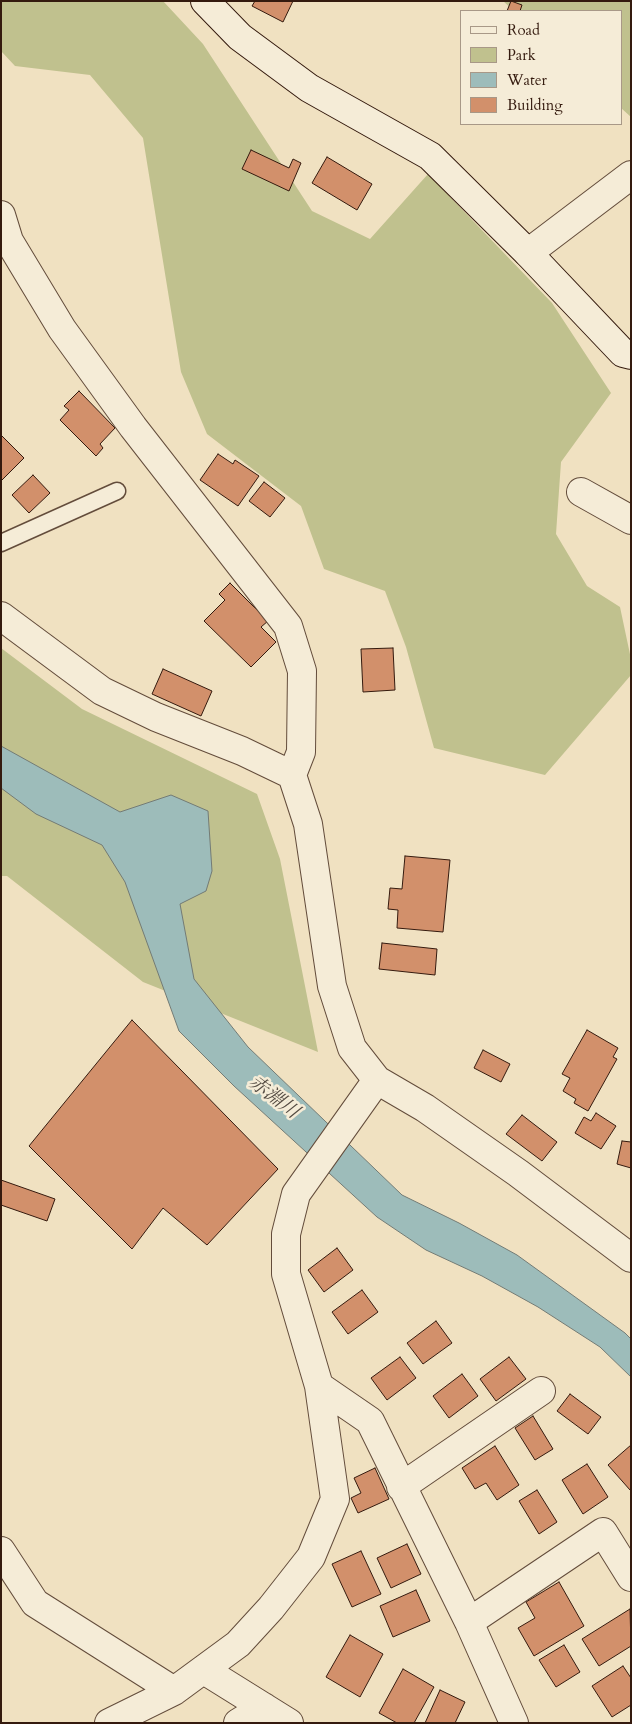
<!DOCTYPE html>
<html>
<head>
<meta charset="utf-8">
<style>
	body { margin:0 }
	#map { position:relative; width:632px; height:1724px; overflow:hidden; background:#f0e1c1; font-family:Cardo,serif }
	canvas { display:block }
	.frame { position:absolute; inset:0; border:2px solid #341a0e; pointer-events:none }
	.legend { position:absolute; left:460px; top:10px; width:162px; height:115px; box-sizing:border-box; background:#f5ecd7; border:1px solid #a89887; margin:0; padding:6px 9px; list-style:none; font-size:15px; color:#341a0e }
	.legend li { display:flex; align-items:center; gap:10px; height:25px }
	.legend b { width:25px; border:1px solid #a89887 }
</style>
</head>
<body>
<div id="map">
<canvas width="632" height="1724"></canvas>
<div class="frame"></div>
<ul class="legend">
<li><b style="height:6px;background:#f5ecd7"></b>Road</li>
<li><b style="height:14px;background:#c0c18e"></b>Park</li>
<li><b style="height:14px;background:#9dbcba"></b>Water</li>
<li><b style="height:14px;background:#d2906b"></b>Building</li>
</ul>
</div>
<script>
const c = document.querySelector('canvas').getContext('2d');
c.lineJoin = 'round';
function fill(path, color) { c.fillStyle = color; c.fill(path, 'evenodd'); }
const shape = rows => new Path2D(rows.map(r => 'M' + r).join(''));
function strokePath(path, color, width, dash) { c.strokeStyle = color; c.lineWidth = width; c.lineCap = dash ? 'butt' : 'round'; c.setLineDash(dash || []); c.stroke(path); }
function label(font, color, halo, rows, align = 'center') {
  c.font = font + ' Cardo,"Noto Serif JP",serif'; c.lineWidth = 5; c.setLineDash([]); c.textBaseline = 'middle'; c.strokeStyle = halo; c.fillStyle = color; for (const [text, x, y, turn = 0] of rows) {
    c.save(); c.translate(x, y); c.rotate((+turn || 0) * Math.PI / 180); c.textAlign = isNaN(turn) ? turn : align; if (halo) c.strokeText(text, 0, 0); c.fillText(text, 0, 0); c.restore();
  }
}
fill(shape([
	[1,1,163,1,203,44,312,211,370,239,428,174,552,303,611,393,561,462,556,534,587,586,620,607,631,659,631,675,545,775,434,748,406,647,385,591,324,569,301,506,207,434,181,372,143,138,90,75,15,66,1,51],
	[503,1,631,1,631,117,621,108,621,11,514,11],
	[1,648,82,709,257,794,280,859,318,1052,143,982,7,876,1,876]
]), '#c0c18e');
const water = shape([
	[1,746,120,812,171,795,208,811,212,871,206,891,180,904,194,979,248,1047,402,1195,459,1223,517,1255,625,1333,631,1339,631,1377,600,1347,538,1307,482,1276,426,1250,377,1217,234,1086,179,1031,125,882,102,845,36,814,1,788,1,746]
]);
fill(water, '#9dbcba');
strokePath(water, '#737b75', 1);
const building = shape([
	[255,1,293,1,283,22,252,6,255,1],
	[511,1,522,5,520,11,507,11,511,1],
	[251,150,289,168,293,159,301,163,289,191,242,169,251,150],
	[327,157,372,184,357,210,312,183,327,157],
	[79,391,115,428,100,444,103,448,96,456,60,420,69,410,64,406,79,391],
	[1,435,24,458,1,481,1,435],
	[218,454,233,464,235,460,259,476,238,506,200,480,218,454],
	[33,475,50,493,29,513,12,495,33,475],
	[264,482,285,498,270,517,249,501,264,482],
	[230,583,268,621,261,627,276,642,251,667,204,621,225,600,219,594,230,583],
	[393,648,395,690,363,692,361,649,393,648],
	[163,669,212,691,201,716,152,694,163,669],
	[405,856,450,860,443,932,397,928,398,910,388,909,390,888,402,889,405,856],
	[382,943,437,949,435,975,379,969,382,943],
	[132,1020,278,1169,207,1245,163,1208,132,1249,29,1146,132,1020],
	[587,1030,618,1048,613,1057,617,1059,588,1111,574,1103,576,1099,563,1091,570,1078,562,1074,587,1030],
	[483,1050,510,1064,501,1082,474,1068,483,1050],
	[596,1113,616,1126,601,1149,575,1133,584,1117,591,1121,596,1113],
	[522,1115,557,1142,542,1161,506,1134,522,1115],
	[622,1141,631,1142,631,1168,617,1164,622,1141],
	[1,1180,55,1199,47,1221,1,1205,1,1180],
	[337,1248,353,1270,324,1292,308,1270,337,1248],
	[362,1290,378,1312,348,1334,332,1312,362,1290],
	[436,1321,452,1343,423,1364,407,1343,436,1321],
	[400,1357,416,1378,387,1400,371,1378,400,1357],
	[509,1357,526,1379,496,1401,480,1379,509,1357],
	[462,1374,478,1396,449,1418,433,1396,462,1374],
	[570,1394,601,1417,588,1434,557,1411,570,1394],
	[533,1416,553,1449,535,1460,515,1428,533,1416],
	[631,1445,631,1489,630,1490,608,1465,631,1445],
	[495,1446,519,1485,497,1500,486,1483,475,1489,462,1468,495,1446],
	[587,1464,608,1497,583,1514,562,1480,587,1464],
	[375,1468,389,1499,358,1513,351,1498,361,1493,354,1478,375,1468],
	[537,1490,557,1522,539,1534,519,1501,537,1490],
	[407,1544,421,1574,391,1588,377,1558,407,1544],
	[361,1551,381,1594,352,1607,332,1564,361,1551],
	[559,1582,584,1626,534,1656,518,1628,535,1618,526,1602,559,1582],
	[416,1590,430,1621,393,1637,380,1606,416,1590],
	[630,1609,631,1646,599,1666,582,1639,630,1609],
	[350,1635,383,1654,360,1697,326,1677,350,1635],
	[564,1645,580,1672,556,1687,539,1660,564,1645],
	[623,1666,631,1678,631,1705,612,1717,592,1686,623,1666],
	[403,1669,434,1687,414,1723,397,1723,379,1713,403,1669],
	[440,1690,465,1702,455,1723,425,1723,440,1690]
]);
fill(building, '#d2906b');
strokePath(building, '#341a0e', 1);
const lane = shape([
	[1,543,117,491]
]);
const street = shape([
	[1,215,9,241,62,329,133,427,288,626,302,671,301,752,292,775,308,824,332,986,352,1048,377,1080,425,1108,518,1173,631,1258],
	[528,253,631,175],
	[581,492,631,520],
	[1,616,102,691,156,717,242,751,292,775],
	[319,1386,370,1421,469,1622,514,1723],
	[401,1487,541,1391],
	[1,1551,35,1603,174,1691],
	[469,1622,603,1532,631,1577],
	[204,1670,289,1723],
	[109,1723,174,1691,238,1644,271,1608,311,1557,335,1499,319,1386,286,1274,286,1234,296,1194,377,1080],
	[238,1723,264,1707]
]);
const secondary = shape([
	[205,1,240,37,309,88,430,156,528,253,623,353,631,355]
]);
strokePath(lane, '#634c3b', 19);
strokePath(street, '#634c3b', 30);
strokePath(secondary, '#341a0e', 30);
strokePath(lane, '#f5ecd7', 16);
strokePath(street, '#f5ecd7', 28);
strokePath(secondary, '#f5ecd7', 28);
label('italic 19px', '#544b42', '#f5ecd7', [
	["赤淵川",273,1098,37]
]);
</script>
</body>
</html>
